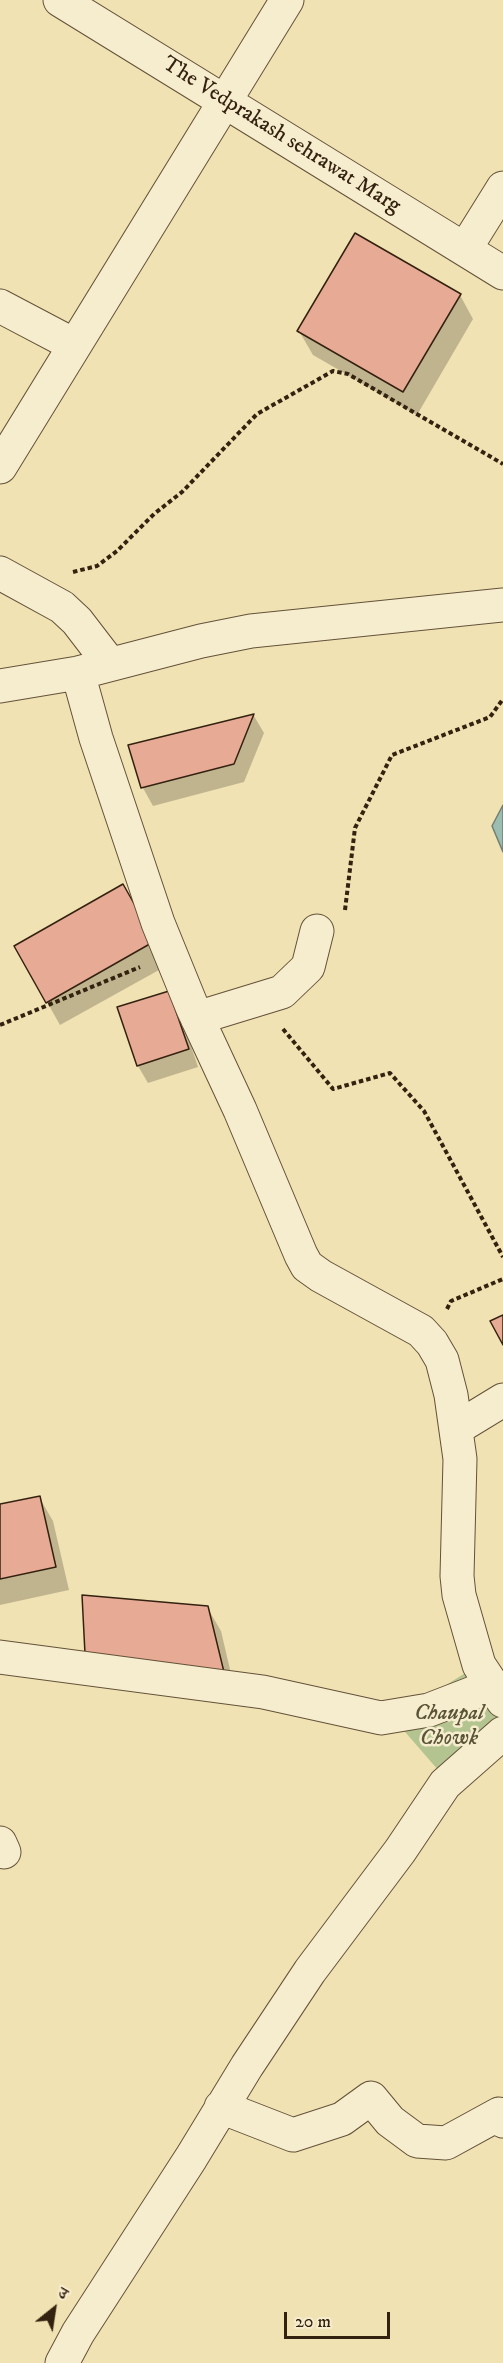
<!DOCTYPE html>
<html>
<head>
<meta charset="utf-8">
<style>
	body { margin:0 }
	#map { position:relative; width:503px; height:2363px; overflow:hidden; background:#f1e2b3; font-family:"IM FELL DW Pica","Noto Serif Devanagari",serif }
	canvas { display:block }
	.north { position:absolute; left:24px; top:2279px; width:60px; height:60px; -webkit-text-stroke:4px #f6ecce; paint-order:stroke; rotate:30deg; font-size:16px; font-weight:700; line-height:24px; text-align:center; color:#342210 }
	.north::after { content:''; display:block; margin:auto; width:21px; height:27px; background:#342210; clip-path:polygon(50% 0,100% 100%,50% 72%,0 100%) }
	.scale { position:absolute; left:284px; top:2312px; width:106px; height:27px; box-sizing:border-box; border:3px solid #342210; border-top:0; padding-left:8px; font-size:18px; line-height:21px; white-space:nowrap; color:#342210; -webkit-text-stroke:4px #f6ecce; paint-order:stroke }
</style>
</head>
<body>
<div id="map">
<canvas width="503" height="2363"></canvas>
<div class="north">उ</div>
<div class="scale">20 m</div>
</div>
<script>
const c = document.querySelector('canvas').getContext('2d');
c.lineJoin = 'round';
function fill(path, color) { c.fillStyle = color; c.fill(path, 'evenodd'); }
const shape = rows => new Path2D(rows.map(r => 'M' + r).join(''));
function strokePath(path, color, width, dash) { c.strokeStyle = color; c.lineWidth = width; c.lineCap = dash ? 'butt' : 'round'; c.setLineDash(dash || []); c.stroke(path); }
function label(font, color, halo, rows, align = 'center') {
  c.font = font + ' "IM FELL DW Pica",serif'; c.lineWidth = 5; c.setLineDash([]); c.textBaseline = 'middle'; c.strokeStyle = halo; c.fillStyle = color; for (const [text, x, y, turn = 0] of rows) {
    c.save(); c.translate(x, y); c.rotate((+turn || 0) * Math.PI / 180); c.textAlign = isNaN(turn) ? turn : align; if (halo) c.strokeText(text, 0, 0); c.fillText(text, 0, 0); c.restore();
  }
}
fill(shape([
	[475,1667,503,1710,503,1729,445,1778,393,1718]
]), '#b4c490');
const water = shape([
	[503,805,503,852,492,826,503,805]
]);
fill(water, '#9bbdb2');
strokePath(water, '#727f71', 1.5);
fill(shape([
	[460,295,473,319,417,415,313,355,299,331],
	[254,716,264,733,244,782,153,806,143,788,129,746],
	[122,887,168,965,60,1025,16,947],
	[169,993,179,1010,198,1067,148,1083,138,1066],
	[39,1497,53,1521,69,1590,0,1605,0,1506],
	[207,1607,221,1631,236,1695,87,1654]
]), '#0003');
const building = shape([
	[355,233,461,294,403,392,297,331,355,233],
	[254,714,234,764,141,788,128,745,254,714],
	[123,884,155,941,46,1003,14,946,123,884],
	[169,991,189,1049,137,1066,117,1007,169,991],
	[503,1315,503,1345,490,1321,503,1315],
	[40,1496,56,1567,0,1579,0,1504,40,1496],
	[82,1595,208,1606,224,1672,85,1654,82,1595]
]);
fill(building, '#e7aa95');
strokePath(building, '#342210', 1.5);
const minor = shape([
	[60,0,503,273],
	[465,249,503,188],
	[0,306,74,345],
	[0,467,287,0],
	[0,573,62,607,77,621,110,664],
	[78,673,96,738,158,923,193,1009,240,1110,301,1255,307,1266,321,1276,421,1331,432,1343,442,1360,451,1395,460,1459,457,1576,459,1595,479,1665,503,1701],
	[0,686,78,673,201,641,251,631,503,605],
	[197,1018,282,992,308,967,317,931],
	[457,1428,503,1400],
	[0,1657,263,1692,381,1718,429,1710,473,1693,491,1683],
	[0,1843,4,1852],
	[221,2107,293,2135,342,2119,371,2098,390,2121,417,2141,446,2143,499,2114,503,2121],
	[62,2363,78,2333,191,2158,247,2066,310,1971,400,1851,445,1784,503,1733]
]);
strokePath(minor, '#635239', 35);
strokePath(shape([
	[73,572,97,566,117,551,154,514,182,492,257,414,333,371,348,374,503,464],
	[345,910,355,828,392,755,490,717,503,699],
	[0,1025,140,967],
	[283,1029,333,1089,390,1073,424,1111,503,1257],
	[447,1309,451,1301,503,1279]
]), '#342210', 4, [4.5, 3]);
strokePath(minor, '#f6ecce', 33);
label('22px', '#342210', '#f6ecce', [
	["The Vedprakash sehrawat Marg",281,136,32]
]);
label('italic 22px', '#5a5336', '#f6ecce', [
	["Chaupal",449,1714],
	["Chowk",449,1739]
]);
</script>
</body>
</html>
